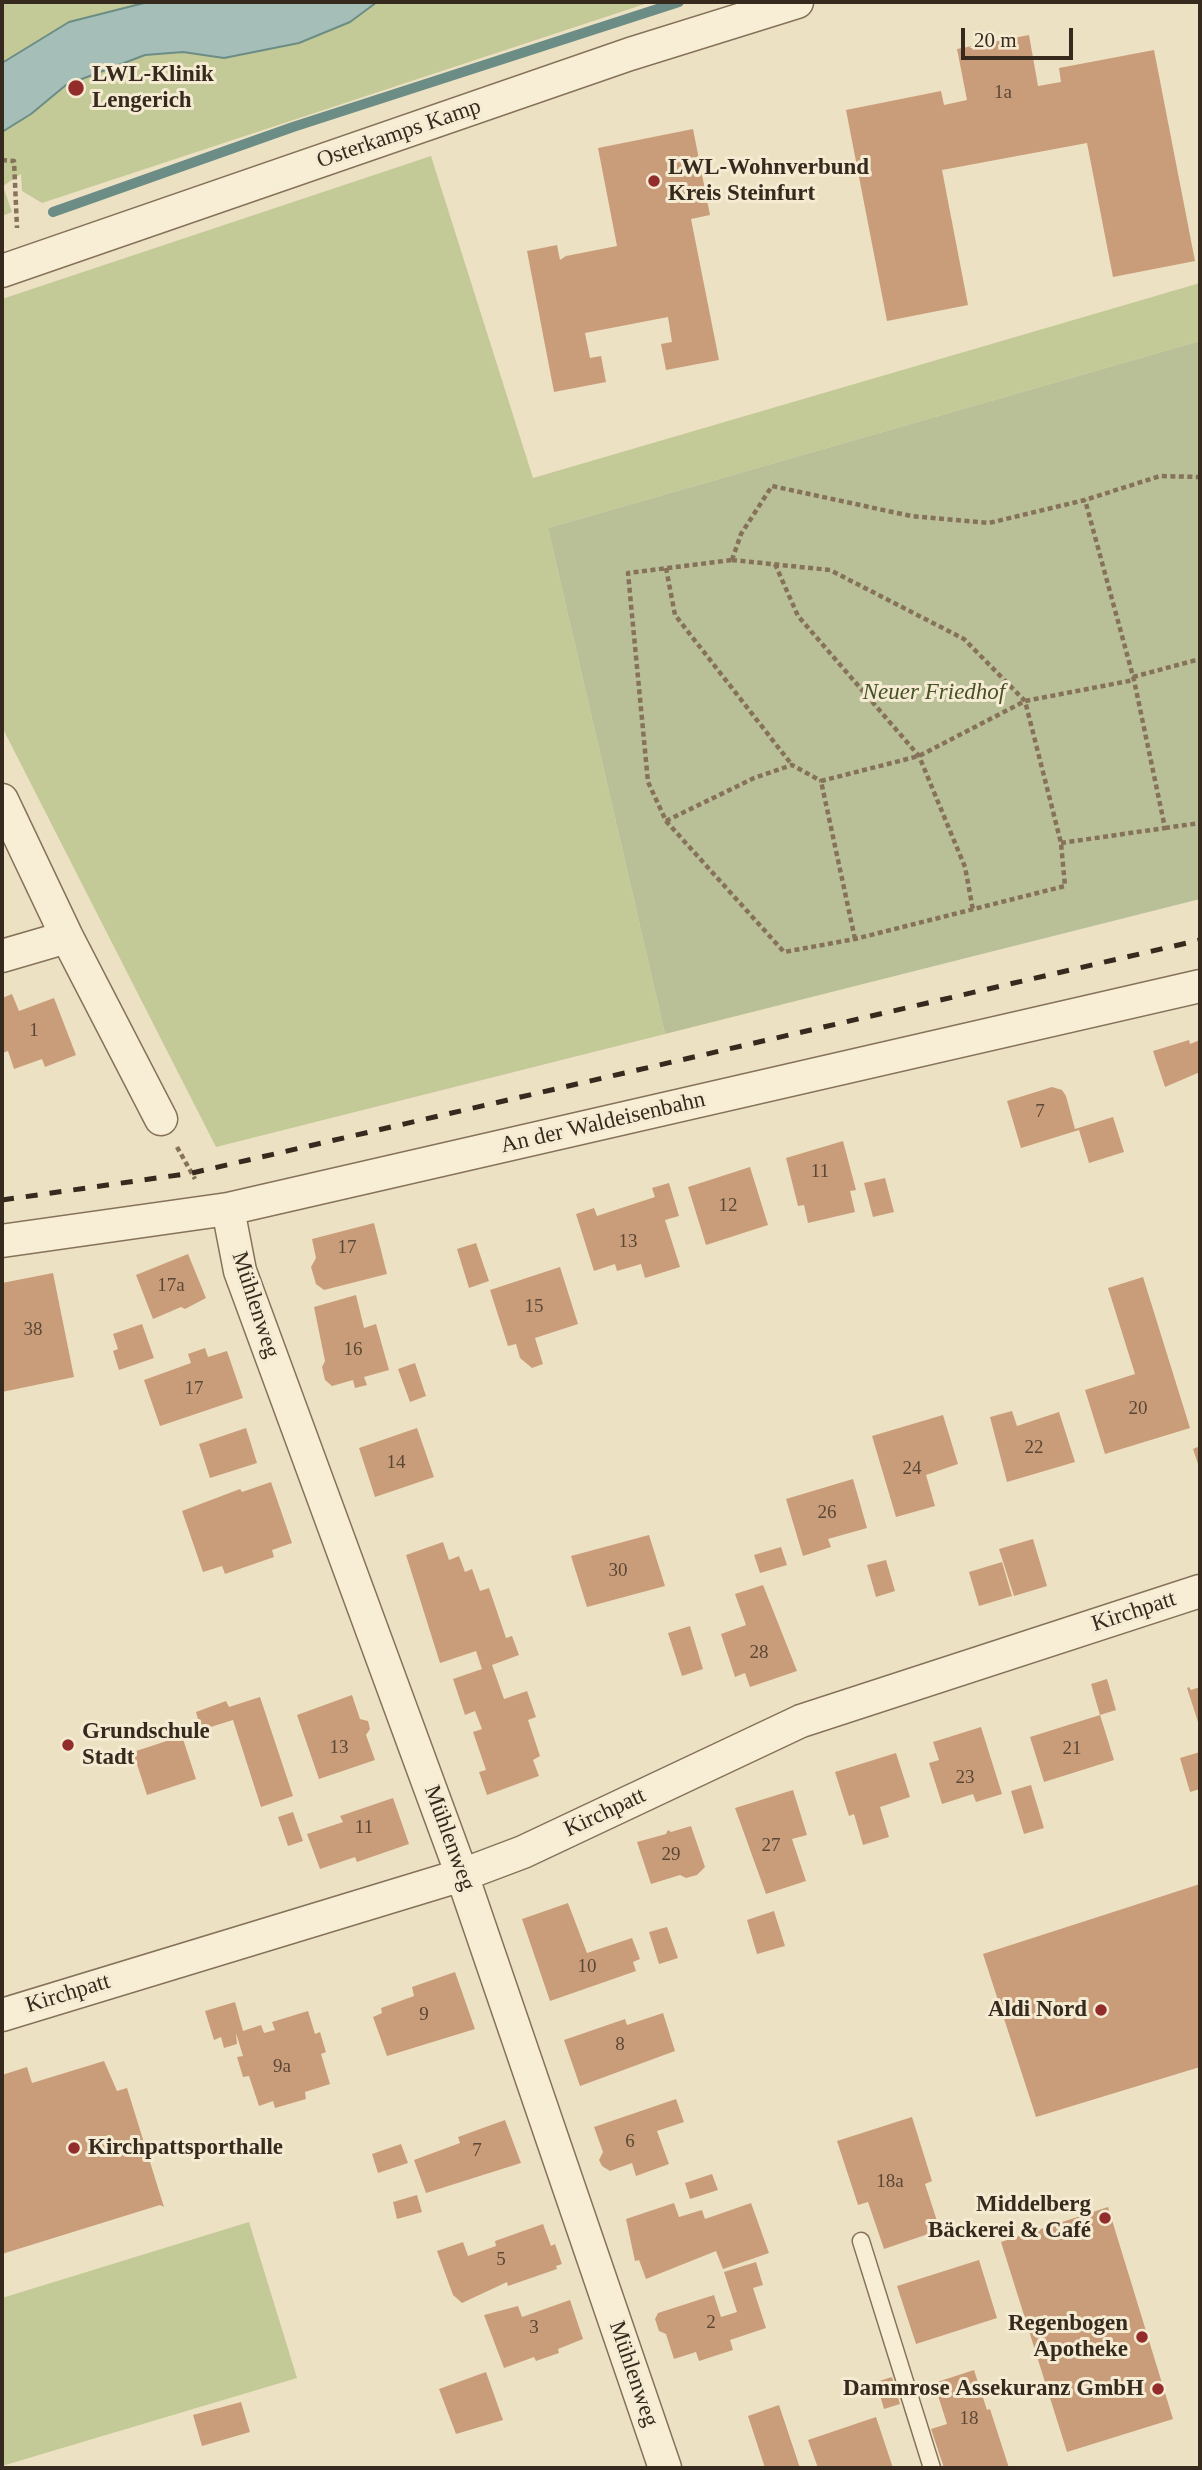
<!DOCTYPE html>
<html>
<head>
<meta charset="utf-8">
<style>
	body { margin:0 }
	#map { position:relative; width:1202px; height:2470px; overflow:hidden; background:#ede1c3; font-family:"Times New Roman",serif }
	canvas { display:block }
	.frame { position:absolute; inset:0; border:4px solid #362a1e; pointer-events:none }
	.scale { position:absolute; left:961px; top:28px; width:112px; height:32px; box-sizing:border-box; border:4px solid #362a1e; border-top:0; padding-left:9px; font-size:21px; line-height:24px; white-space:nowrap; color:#362a1e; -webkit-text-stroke:5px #f4ebd2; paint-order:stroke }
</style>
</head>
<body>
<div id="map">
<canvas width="1202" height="2470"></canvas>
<div class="frame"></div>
<div class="scale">20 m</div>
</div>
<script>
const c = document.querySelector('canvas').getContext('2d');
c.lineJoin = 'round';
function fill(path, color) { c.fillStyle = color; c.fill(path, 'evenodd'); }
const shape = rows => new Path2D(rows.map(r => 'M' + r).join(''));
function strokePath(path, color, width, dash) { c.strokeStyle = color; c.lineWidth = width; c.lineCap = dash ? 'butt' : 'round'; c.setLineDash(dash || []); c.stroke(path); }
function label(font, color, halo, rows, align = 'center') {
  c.font = font + ' "Times New Roman",serif'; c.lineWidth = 6; c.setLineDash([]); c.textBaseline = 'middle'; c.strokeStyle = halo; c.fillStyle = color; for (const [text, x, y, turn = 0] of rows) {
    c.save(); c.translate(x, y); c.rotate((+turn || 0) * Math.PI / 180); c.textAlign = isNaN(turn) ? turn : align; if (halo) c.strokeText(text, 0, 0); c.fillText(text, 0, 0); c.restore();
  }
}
fill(shape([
	[2,2,651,2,42,203,22,191,21,174,3,186,12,212,2,216],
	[431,156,533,478,1200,283,1200,341,548,528,665,1034,216,1147,2,727,2,299],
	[249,2222,297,2378,2,2466,2,2298]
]), '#c3ca97');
fill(shape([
	[1200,341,1200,899,665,1034,548,528]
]), '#b9bf96');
const water = shape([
	[148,2,377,2,350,22,299,43,224,58,183,52,145,55,66,85,31,114,2,132,2,63,69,22,148,2]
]);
fill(water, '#a5bfb8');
strokePath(water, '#6c8d86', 2);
strokePath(shape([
	[53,212,293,127,679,2]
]), '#6c8d86', 10);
fill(shape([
	[1029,35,1038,86,1061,82,1059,68,1154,50,1195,261,1113,277,1087,143,942,170,968,305,887,321,846,110,941,91,944,105,967,100,957,49],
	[693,129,710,215,691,219,719,360,666,370,661,344,672,342,668,317,585,333,590,358,601,356,606,382,554,392,527,251,557,245,560,260,566,256,617,246,598,148],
	[12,994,19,1011,54,998,76,1055,45,1067,42,1059,14,1069,8,1051,2,1053,2,998],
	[1189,1040,1190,1044,1200,1040,1200,1072,1165,1087,1153,1051],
	[1052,1087,1062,1090,1066,1096,1075,1129,1113,1117,1124,1152,1089,1163,1079,1130,1021,1148,1007,1101],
	[843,1141,856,1190,850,1191,855,1212,808,1223,804,1205,798,1206,786,1158],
	[750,1167,768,1225,706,1245,688,1187],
	[885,1178,894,1212,873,1217,864,1183],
	[669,1183,679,1216,665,1220,680,1267,645,1278,641,1264,617,1271,615,1264,594,1271,576,1214,594,1208,597,1216,655,1197,652,1188],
	[374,1223,387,1274,324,1290,316,1284,311,1267,316,1258,312,1239],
	[476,1243,489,1281,469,1288,457,1249],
	[188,1254,206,1298,185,1309,181,1307,153,1319,136,1275],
	[560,1267,578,1324,535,1338,543,1364,532,1368,520,1358,516,1344,508,1346,490,1290],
	[53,1273,74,1377,2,1392,2,1283],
	[1143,1277,1190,1428,1105,1454,1085,1390,1135,1374,1108,1288],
	[356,1295,364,1328,376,1324,389,1370,364,1377,367,1385,355,1388,353,1380,332,1386,325,1380,322,1367,325,1361,314,1307],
	[142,1324,154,1358,119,1370,113,1351,118,1349,113,1334],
	[205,1348,208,1357,227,1351,243,1398,160,1426,144,1380,191,1363,188,1354],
	[415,1363,426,1396,410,1402,398,1369],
	[1012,1411,1017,1426,1059,1412,1075,1462,1007,1482,990,1417],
	[943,1415,958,1464,926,1475,935,1506,896,1517,872,1436],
	[246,1428,257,1463,210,1478,199,1444],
	[417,1428,434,1477,375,1497,359,1448],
	[1200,1446,1200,1470,1193,1449],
	[853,1479,867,1528,828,1539,831,1547,803,1556,786,1499],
	[271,1482,292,1543,272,1550,274,1557,225,1574,222,1566,203,1572,182,1511,240,1489,242,1492],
	[649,1535,665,1586,587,1607,571,1556],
	[1033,1539,1047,1586,1014,1596,999,1549],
	[443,1542,449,1560,459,1556,465,1572,472,1569,480,1591,489,1588,506,1638,512,1636,519,1655,492,1665,504,1699,527,1691,536,1717,528,1720,540,1756,533,1760,539,1776,487,1795,479,1772,486,1770,473,1732,482,1729,475,1711,465,1715,453,1679,482,1669,476,1651,440,1663,406,1555],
	[781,1547,787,1565,760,1573,754,1555],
	[886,1560,895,1591,876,1597,867,1565],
	[1002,1562,1012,1596,979,1606,969,1572],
	[763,1585,797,1671,750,1687,745,1673,735,1677,721,1634,746,1625,735,1594],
	[690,1626,703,1669,682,1676,668,1633],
	[1107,1679,1116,1710,1100,1715,1091,1684],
	[1189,1687,1191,1690,1200,1687,1200,1728,1187,1688],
	[352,1695,360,1719,368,1721,370,1729,366,1735,375,1760,319,1779,297,1715],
	[260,1697,293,1796,261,1807,233,1720,201,1730,196,1712,226,1701,229,1707],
	[1100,1715,1114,1760,1044,1782,1030,1737],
	[981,1727,1002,1794,976,1802,973,1794,942,1804,929,1763,939,1760,933,1742],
	[182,1736,196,1779,147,1795,133,1752],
	[1200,1752,1200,1789,1190,1792,1180,1758],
	[896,1753,910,1797,880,1807,889,1837,863,1845,854,1814,849,1816,835,1772],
	[1031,1785,1044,1828,1024,1834,1011,1791],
	[793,1790,807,1835,792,1839,806,1881,766,1894,735,1808],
	[393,1798,409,1844,357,1862,355,1857,320,1869,307,1834,343,1822,340,1816],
	[293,1812,303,1841,288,1846,278,1817],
	[691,1826,705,1867,697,1875,686,1878,680,1875,651,1884,637,1842,666,1834,668,1830,671,1832],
	[1200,1884,1200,2067,1036,2117,983,1954],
	[568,1903,587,1953,632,1938,640,1959,633,1962,636,1971,550,2001,522,1919],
	[774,1911,785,1946,757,1954,747,1920],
	[667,1927,678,1958,659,1964,649,1932],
	[455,1972,475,2029,387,2056,373,2017,382,2013,381,2008,414,1996,412,1987],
	[235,2002,243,2031,261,2025,264,2033,275,2030,272,2022,308,2011,315,2034,320,2032,326,2052,321,2054,330,2084,305,2092,306,2099,275,2108,273,2101,259,2106,249,2076,243,2077,237,2057,243,2056,236,2033,237,2044,224,2048,221,2037,214,2040,205,2011],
	[663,2013,675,2051,580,2086,564,2040,625,2019,627,2025],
	[104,2061,117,2091,127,2088,164,2207,160,2205,2,2254,2,2075,27,2067,32,2083],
	[676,2099,684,2122,657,2131,669,2164,636,2176,632,2163,610,2171,602,2166,599,2160,603,2152,594,2127],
	[912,2117,932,2181,925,2184,940,2230,884,2249,868,2202,858,2205,837,2141],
	[505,2120,521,2163,426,2193,414,2160,460,2143,458,2137],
	[401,2144,408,2163,378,2173,372,2154],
	[712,2174,718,2190,690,2199,685,2183],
	[417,2195,422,2212,397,2219,393,2202],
	[674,2203,679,2217,702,2210,705,2219,751,2203,769,2253,723,2269,716,2251,646,2279,639,2260,635,2261,626,2219],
	[1108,2207,1173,2419,1067,2452,1001,2242],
	[543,2224,551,2246,555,2244,562,2264,556,2266,557,2269,508,2286,507,2282,462,2303,453,2295,437,2251,463,2242,468,2256,496,2246,495,2241],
	[979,2260,997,2318,916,2344,897,2286],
	[756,2262,763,2285,753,2288,766,2328,730,2340,733,2350,699,2361,696,2352,674,2359,666,2334,659,2331,655,2319,658,2313,714,2295,721,2317,737,2312,724,2272],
	[570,2300,583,2339,558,2349,559,2353,536,2361,534,2357,504,2368,484,2315,518,2306,522,2317],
	[974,2370,987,2410,990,2409,1009,2468,944,2468,931,2429,947,2424,934,2383],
	[486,2372,503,2420,456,2434,439,2389],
	[892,2377,900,2404,884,2409,876,2382],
	[241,2402,250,2432,202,2446,193,2415],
	[779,2405,800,2468,765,2468,748,2416],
	[876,2417,893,2468,818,2468,808,2440]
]), '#ca9d7a');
const lane = shape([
	[861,2241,932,2468]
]);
const street = shape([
	[2,271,630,54,797,2],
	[2,800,67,937,161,1119],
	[2,956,67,937],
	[228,1209,240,1271,462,1875,665,2468],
	[2,1241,228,1209,1200,986],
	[2,2015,462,1875,523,1852,801,1721,1200,1591]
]);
strokePath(lane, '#86725a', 19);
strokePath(street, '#86725a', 35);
strokePath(shape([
	[2,160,14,161,17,228],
	[732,560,830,570,964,639,1025,701,1061,843,1065,886,855,939,784,952,666,821,648,782,628,573,732,560],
	[732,560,741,534,772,486,911,516,989,523,1085,500,1160,476,1200,477],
	[775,564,798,616,919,756,965,867,973,910],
	[666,568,675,615,792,765],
	[1133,677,1200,659],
	[666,821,754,778,792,765,821,781],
	[1165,828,1200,823],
	[1061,843,1165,828,1134,680,1085,500],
	[855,939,821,781,919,756,1025,701,1134,680],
	[177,1147,195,1179]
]), '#86725a', 4.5, [5, 3.5]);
strokePath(lane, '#f8eed6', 16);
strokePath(street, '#f8eed6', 32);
strokePath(shape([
	[2,1200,192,1173,1200,940]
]), '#362a1e', 5, [12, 12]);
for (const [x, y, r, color] of [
	[76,88,9,"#932d2c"],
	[654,181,7,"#932d2c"],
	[68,1745,7,"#932d2c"],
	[1101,2010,7,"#932d2c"],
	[74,2148,7,"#932d2c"],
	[1105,2218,7,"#932d2c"],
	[1142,2337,7,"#932d2c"],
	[1158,2389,7,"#932d2c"]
]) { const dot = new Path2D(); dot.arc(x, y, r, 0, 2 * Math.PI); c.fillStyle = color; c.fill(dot); strokePath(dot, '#f4ebd2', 2.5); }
label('19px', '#5b4735', null, [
	["1a",1003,93],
	["1",34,1031],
	["7",1040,1112],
	["11",820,1172],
	["12",728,1206],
	["13",628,1242],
	["17",347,1248],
	["17a",171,1286],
	["15",534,1307],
	["38",33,1330],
	["16",353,1350],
	["17",194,1389],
	["20",1138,1409],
	["22",1034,1448],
	["14",396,1463],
	["24",912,1469],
	["26",827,1513],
	["30",618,1571],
	["28",759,1653],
	["13",339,1748],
	["21",1072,1749],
	["23",965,1778],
	["11",364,1828],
	["27",771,1846],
	["29",671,1855],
	["10",587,1967],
	["9",424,2015],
	["8",620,2045],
	["9a",282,2067],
	["6",630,2142],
	["7",477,2151],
	["18a",890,2182],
	["5",501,2260],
	["2",711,2323],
	["3",534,2328],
	["18",969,2419]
]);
label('bold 23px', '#362a1e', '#f4ebd2', [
	["LWL-Klinik",92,75],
	["Lengerich",92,101],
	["LWL-Wohnverbund",668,168],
	["Kreis Steinfurt",668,194],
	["Grundschule",82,1732],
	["Stadt",82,1758],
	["Aldi Nord",1087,2010,"right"],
	["Kirchpattsporthalle",88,2148],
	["Middelberg",1091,2205,"right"],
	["Bäckerei & Café",1091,2231,"right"],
	["Regenbogen",1128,2324,"right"],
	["Apotheke",1128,2350,"right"],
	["Dammrose Assekuranz GmbH",1144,2389,"right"]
], 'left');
label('23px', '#362a1e', '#f4ebd2', [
	["Osterkamps Kamp",399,134,-19],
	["An der Waldeisenbahn",603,1123,-13],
	["Mühlenweg",255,1305,72],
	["Kirchpatt",1134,1612,-18],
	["Kirchpatt",605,1813,-25],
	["Mühlenweg",449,1838,70],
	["Kirchpatt",68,1994,-17],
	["Mühlenweg",633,2374,71]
]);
label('italic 23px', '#465225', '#f4ebd2', [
	["Neuer Friedhof",934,693]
]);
</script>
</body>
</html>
